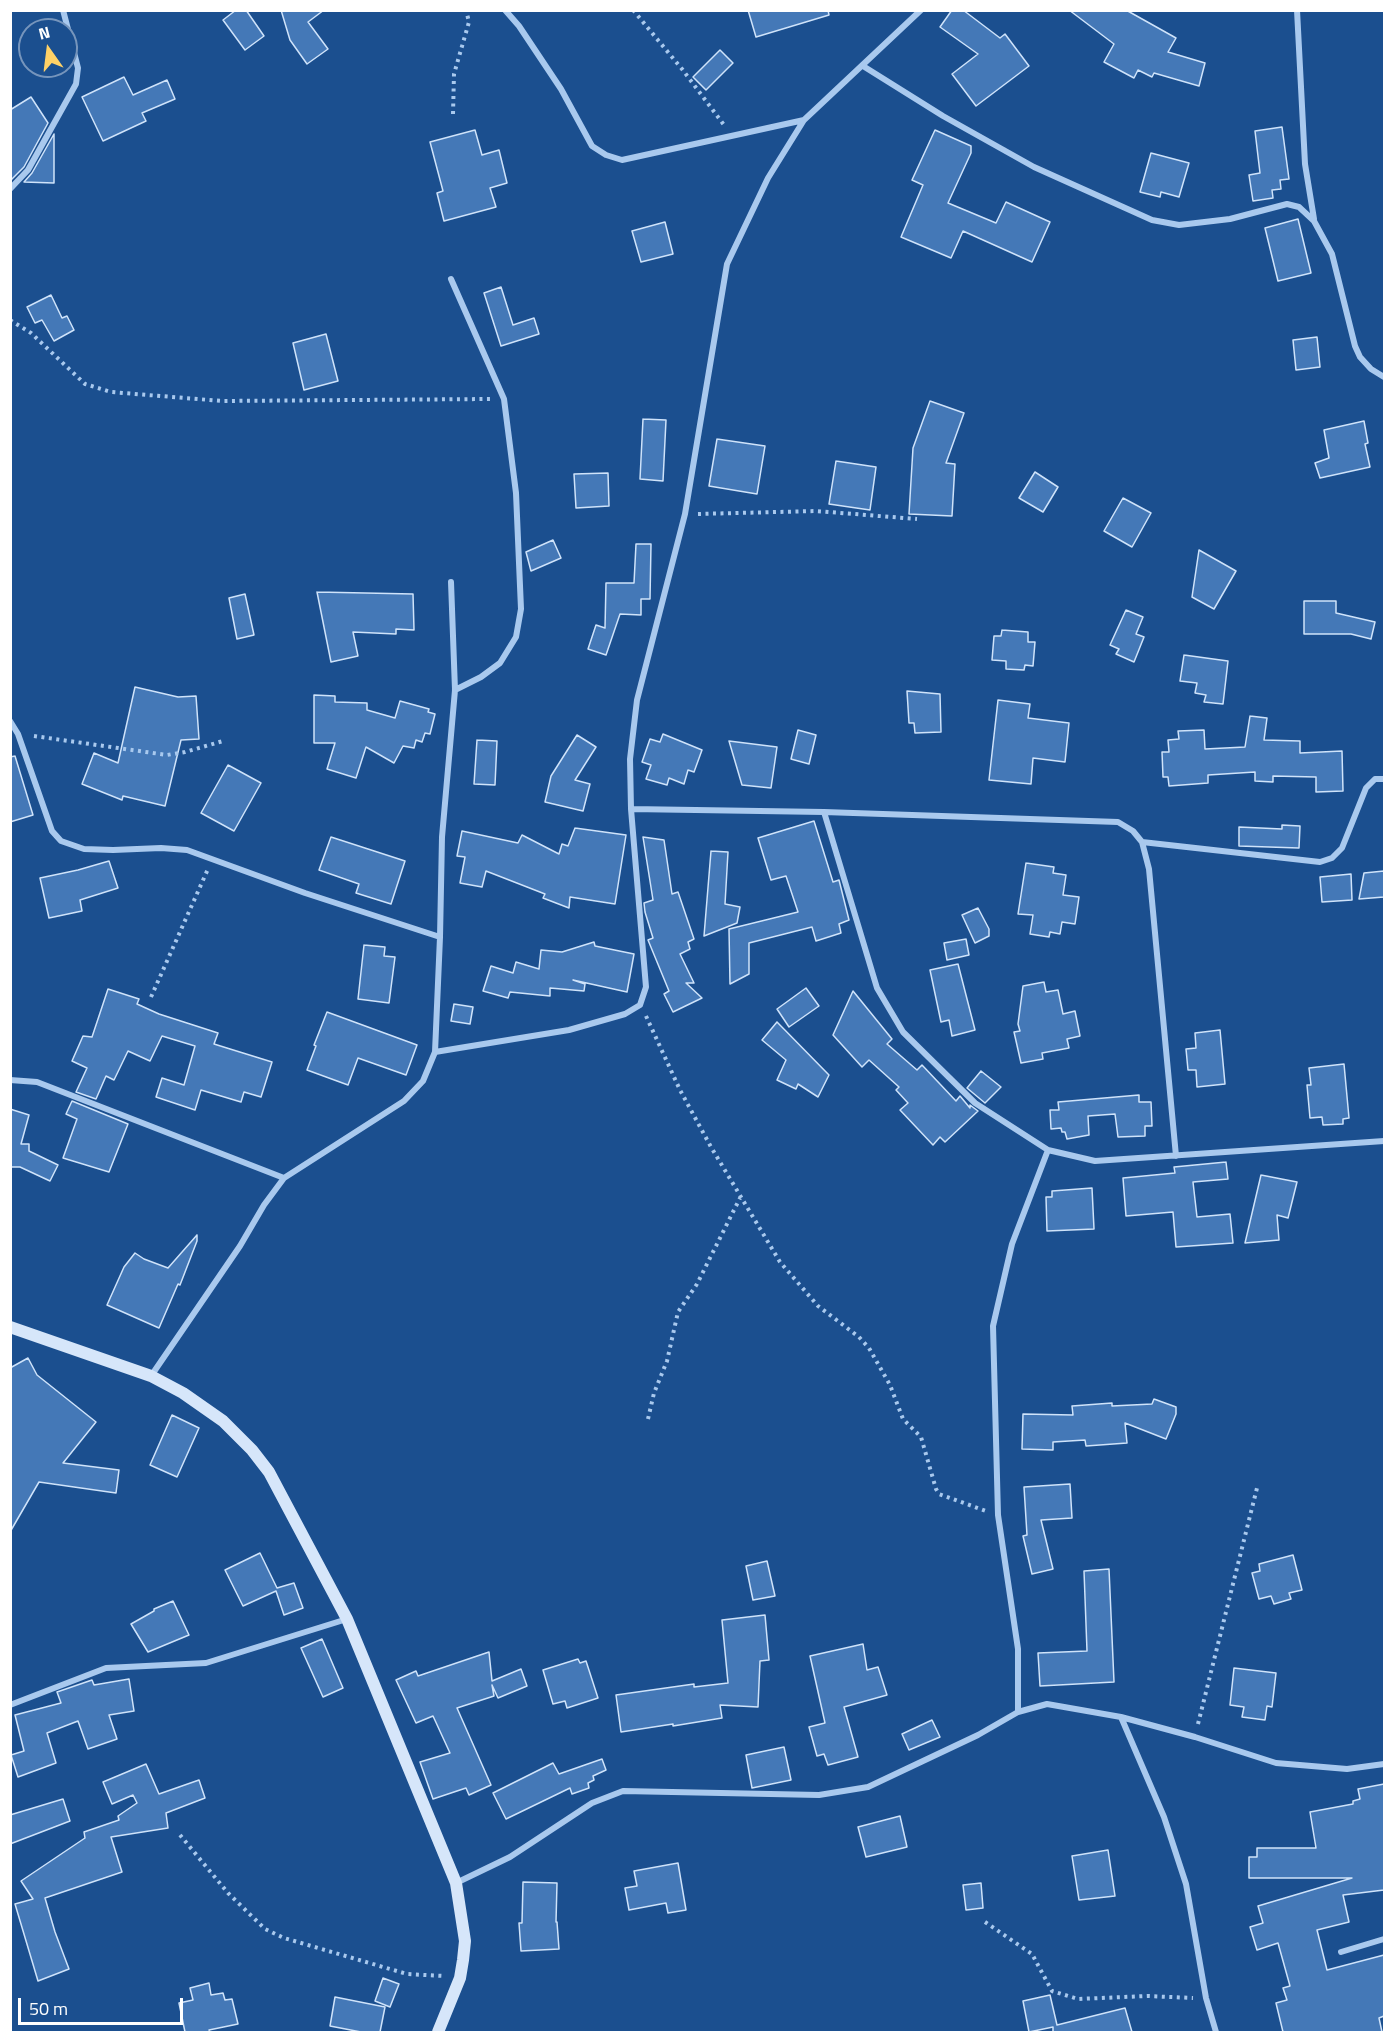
<!DOCTYPE html>
<html>
<head>
<meta charset="utf-8">
<style>
	body { margin:0 }
	#map { position:relative; width:1395px; height:2043px; overflow:hidden; background:#1b4f8f; font-family:"Titillium Web",sans-serif }
	canvas { display:block }
	.frame { position:absolute; inset:0; border:12px solid #fff; pointer-events:none }
	.north { position:absolute; left:18px; top:18px; width:60px; height:60px; box-sizing:border-box; background:#1b4f8f; border:2px solid #7695bc; border-radius:50%; rotate:346deg; font-size:16px; font-weight:700; line-height:24px; text-align:center; color:#fff }
	.north::after { content:''; display:block; margin:auto; width:21px; height:27px; background:#ffd166; clip-path:polygon(50% 0,100% 100%,50% 72%,0 100%) }
	.scale { position:absolute; left:18px; top:1998px; width:165px; height:27px; box-sizing:border-box; border:3px solid #fff; border-top:0; padding-left:8px; font-size:18px; line-height:21px; white-space:nowrap; color:#fff; -webkit-text-stroke:4px #1b4f8f; paint-order:stroke }
</style>
</head>
<body>
<div id="map">
<canvas width="1395" height="2043"></canvas>
<div class="frame"></div>
<div class="north">N</div>
<div class="scale">50 m</div>
</div>
<script>
const c = document.querySelector('canvas').getContext('2d');
c.lineJoin = 'round';
function fill(path, color) { c.fillStyle = color; c.fill(path, 'evenodd'); }
const shape = rows => new Path2D(rows.map(r => 'M' + r).join(''));
function strokePath(path, color, width, dash) { c.strokeStyle = color; c.lineWidth = width; c.lineCap = dash ? 'butt' : 'round'; c.setLineDash(dash || []); c.stroke(path); }
const building = shape([
	[236,10,246,10,264,36,245,50,223,20,236,10],
	[281,10,324,10,308,22,328,49,307,64,290,40,281,10],
	[748,10,828,10,829,15,756,37,748,10],
	[952,10,963,10,1000,38,1005,34,1029,66,976,106,952,74,978,54,940,27,952,10],
	[1069,10,1126,10,1176,38,1168,52,1205,63,1199,86,1154,73,1152,77,1138,70,1134,78,1104,62,1114,44,1069,10],
	[720,50,733,63,706,90,693,77,720,50],
	[124,77,133,95,167,80,175,99,142,113,146,121,103,141,82,97,124,77],
	[31,97,48,123,24,167,10,181,10,110,31,97],
	[1282,127,1289,179,1280,180,1281,189,1272,190,1273,198,1253,201,1249,175,1260,173,1255,131,1282,127],
	[475,130,482,155,499,150,507,183,490,188,496,207,444,221,437,193,443,191,430,142,475,130],
	[935,130,971,146,971,153,948,203,996,223,1006,202,1050,222,1032,262,963,231,951,258,901,237,923,185,912,180,935,130],
	[54,134,54,183,24,182,32,173,54,134],
	[1151,153,1189,163,1179,197,1161,192,1160,197,1140,192,1151,153],
	[1298,219,1311,273,1278,281,1265,228,1298,219],
	[665,222,673,254,641,262,632,231,665,222],
	[501,287,513,325,534,318,539,334,501,346,484,293,501,287],
	[51,295,62,318,67,316,74,330,54,341,42,320,35,323,27,307,51,295],
	[326,334,338,381,304,390,293,343,326,334],
	[1317,337,1320,367,1296,370,1293,340,1317,337],
	[930,401,964,413,946,463,955,464,952,516,909,514,913,448,930,401],
	[643,419,666,420,663,481,640,479,643,419],
	[1364,421,1368,443,1365,444,1370,467,1320,478,1315,463,1329,458,1324,430,1364,421],
	[717,439,765,446,757,494,709,486,717,439],
	[836,461,876,467,870,510,829,504,836,461],
	[1035,472,1058,487,1043,512,1019,498,1035,472],
	[608,473,609,506,576,508,574,474,608,473],
	[1123,498,1151,513,1132,547,1104,531,1123,498],
	[553,540,561,558,531,571,526,552,553,540],
	[636,544,651,544,650,599,641,599,641,615,620,614,606,655,588,649,596,625,605,628,606,583,634,583,636,544],
	[1199,550,1236,571,1214,609,1192,597,1199,550],
	[317,592,413,594,414,630,396,629,396,634,353,632,358,656,331,662,317,592],
	[245,594,254,635,237,639,229,598,245,594],
	[1304,601,1336,601,1336,613,1375,622,1371,639,1351,634,1304,634,1304,601],
	[1126,610,1143,617,1136,634,1144,637,1134,662,1116,654,1119,649,1110,645,1126,610],
	[1002,630,1028,632,1028,642,1035,642,1033,666,1025,665,1024,670,1006,669,1006,661,992,660,994,636,1001,636,1002,630],
	[1184,655,1228,661,1223,704,1204,702,1206,695,1195,693,1197,683,1180,681,1184,655],
	[135,687,178,697,196,696,199,739,181,740,165,806,123,796,122,800,82,784,94,753,118,763,135,687],
	[907,691,940,694,941,732,915,733,914,723,909,723,907,691],
	[314,695,335,696,335,702,367,703,367,710,395,718,400,701,429,709,428,712,435,714,430,734,425,733,422,742,416,740,414,748,403,746,394,763,366,747,356,778,327,769,335,743,314,743,314,695],
	[998,700,1030,704,1028,718,1069,723,1065,762,1033,758,1031,784,989,780,998,700],
	[1250,716,1267,718,1264,740,1300,741,1300,753,1342,751,1343,791,1316,792,1316,777,1273,776,1273,782,1255,781,1255,772,1208,775,1208,783,1169,786,1168,777,1163,777,1162,752,1169,752,1168,740,1179,739,1178,731,1204,730,1205,749,1245,747,1250,716],
	[798,730,816,735,809,764,791,759,798,730],
	[663,734,702,750,694,772,688,770,684,784,669,778,667,785,646,779,651,765,642,762,650,739,660,742,663,734],
	[577,735,596,747,575,780,590,784,583,811,545,802,551,776,577,735],
	[477,740,497,741,495,785,474,784,477,740],
	[729,741,777,747,771,788,742,785,729,741],
	[15,756,33,815,10,822,10,757,15,756],
	[228,765,261,783,234,831,201,813,228,765],
	[814,821,833,882,839,880,849,920,839,924,841,933,816,941,812,927,749,943,749,974,730,984,729,929,798,912,786,876,771,880,758,838,814,821],
	[1282,825,1300,826,1299,848,1239,846,1239,827,1282,829,1282,825],
	[575,828,626,835,615,904,570,897,569,908,543,898,545,894,486,871,482,887,460,883,465,857,457,856,462,831,518,843,522,835,559,854,562,844,568,846,575,828],
	[331,837,405,861,391,904,356,893,359,884,319,870,331,837],
	[643,837,664,840,672,894,678,892,694,939,688,942,690,949,680,954,694,983,686,983,702,998,673,1012,664,994,669,991,648,940,653,938,645,912,644,903,653,900,643,837],
	[711,851,728,852,725,904,740,907,737,923,704,936,711,851],
	[109,861,118,888,80,900,82,911,49,918,40,878,78,870,109,861],
	[1026,863,1054,867,1053,873,1066,875,1063,895,1079,897,1075,924,1062,922,1060,934,1050,932,1049,937,1030,934,1033,915,1018,914,1026,863],
	[1384,871,1384,897,1359,899,1364,873,1384,871],
	[1351,874,1352,900,1322,902,1320,877,1351,874],
	[978,908,989,929,989,936,975,943,962,915,978,908],
	[966,939,969,955,947,960,944,943,966,939],
	[594,942,595,946,634,954,627,992,573,980,585,984,584,991,550,988,550,996,510,992,508,998,483,991,491,966,513,973,516,962,539,969,541,950,562,952,594,942],
	[364,945,385,947,384,956,395,957,389,1003,358,999,364,945],
	[958,964,975,1030,952,1036,949,1020,941,1022,930,970,958,964],
	[1044,982,1046,992,1058,990,1063,1014,1075,1011,1080,1036,1067,1039,1069,1048,1042,1053,1043,1059,1021,1063,1014,1032,1020,1031,1018,1024,1023,986,1044,982],
	[806,988,819,1006,789,1027,777,1009,806,988],
	[108,989,139,999,137,1004,159,1014,218,1033,214,1044,272,1062,261,1097,244,1092,241,1102,201,1090,195,1110,156,1097,162,1078,184,1085,195,1046,162,1036,150,1061,128,1051,114,1080,106,1076,96,1099,76,1092,87,1068,72,1061,83,1036,92,1037,108,989],
	[853,991,892,1039,887,1044,917,1070,922,1065,956,1101,960,1096,970,1108,970,1105,978,1111,945,1142,940,1137,933,1145,900,1110,908,1103,896,1090,899,1087,869,1060,862,1067,833,1035,853,991],
	[454,1004,473,1007,470,1024,451,1021,454,1004],
	[327,1012,417,1045,406,1075,358,1058,348,1085,307,1070,316,1046,314,1045,327,1012],
	[777,1022,829,1075,818,1097,798,1084,796,1089,777,1080,786,1060,762,1040,777,1022],
	[1220,1030,1225,1084,1197,1087,1196,1070,1188,1070,1186,1049,1196,1048,1195,1033,1220,1030],
	[1344,1064,1349,1118,1343,1119,1343,1124,1323,1125,1322,1117,1310,1118,1307,1085,1311,1085,1309,1068,1344,1064],
	[981,1071,1001,1087,985,1103,967,1088,981,1071],
	[1139,1095,1139,1102,1151,1102,1152,1126,1145,1126,1145,1136,1118,1137,1115,1114,1088,1116,1089,1135,1067,1139,1065,1132,1062,1132,1061,1128,1051,1129,1050,1110,1059,1110,1058,1102,1139,1095],
	[72,1101,128,1124,109,1172,63,1158,77,1119,66,1114,72,1101],
	[10,1109,29,1115,21,1144,29,1144,29,1151,58,1165,50,1181,20,1167,10,1167,10,1109],
	[1226,1162,1228,1179,1193,1182,1197,1217,1230,1214,1233,1243,1176,1247,1173,1212,1126,1216,1123,1178,1175,1173,1174,1167,1226,1162],
	[1261,1175,1297,1182,1288,1218,1277,1215,1279,1240,1245,1243,1261,1175],
	[1092,1188,1094,1229,1047,1231,1046,1197,1052,1197,1052,1191,1092,1188],
	[197,1235,197,1241,180,1285,178,1284,159,1328,107,1305,124,1267,135,1253,144,1259,168,1268,197,1235],
	[28,1358,37,1375,96,1422,63,1463,119,1470,116,1493,39,1482,10,1532,10,1368,28,1358],
	[1154,1399,1176,1407,1176,1414,1166,1439,1125,1423,1127,1443,1086,1446,1085,1440,1053,1442,1053,1450,1022,1449,1023,1414,1073,1415,1072,1406,1112,1403,1112,1406,1152,1404,1154,1399],
	[172,1415,199,1428,177,1477,150,1465,172,1415],
	[1070,1484,1072,1518,1041,1520,1053,1569,1032,1574,1023,1536,1027,1535,1024,1487,1070,1484],
	[260,1553,277,1588,294,1583,303,1608,284,1615,276,1591,243,1606,225,1570,260,1553],
	[1293,1555,1302,1590,1289,1593,1291,1599,1274,1604,1271,1596,1259,1599,1252,1573,1260,1571,1259,1564,1293,1555],
	[767,1561,775,1596,753,1600,746,1566,767,1561],
	[1109,1569,1114,1682,1040,1686,1038,1653,1087,1651,1084,1571,1109,1569],
	[173,1601,189,1635,148,1652,131,1624,154,1611,154,1609,173,1601],
	[765,1615,769,1660,760,1661,758,1707,720,1705,722,1718,673,1726,673,1724,621,1732,616,1695,694,1684,694,1687,728,1683,722,1620,765,1615],
	[322,1639,343,1688,323,1697,301,1648,322,1639],
	[863,1644,867,1670,878,1667,887,1695,844,1707,858,1757,828,1765,824,1754,817,1756,809,1727,825,1723,810,1656,863,1644],
	[489,1652,492,1681,521,1669,527,1686,498,1698,492,1685,494,1696,457,1708,491,1785,469,1795,466,1788,433,1799,420,1762,450,1753,433,1716,416,1723,396,1680,416,1671,418,1676,489,1652],
	[578,1659,580,1663,586,1661,598,1698,567,1708,565,1701,553,1704,543,1670,578,1659],
	[1234,1668,1276,1673,1272,1707,1267,1706,1265,1720,1242,1717,1244,1707,1230,1705,1234,1668],
	[129,1679,134,1711,109,1715,117,1739,88,1749,78,1721,47,1733,56,1763,18,1777,11,1755,24,1751,15,1715,61,1703,57,1692,92,1680,94,1685,129,1679],
	[932,1720,940,1737,909,1750,902,1734,932,1720],
	[784,1747,791,1780,752,1788,746,1755,784,1747],
	[602,1759,606,1770,593,1776,594,1780,588,1783,589,1788,572,1794,570,1788,506,1819,493,1793,553,1763,559,1774,602,1759],
	[146,1764,159,1794,199,1780,205,1798,166,1813,168,1828,111,1837,122,1872,45,1898,55,1932,69,1969,38,1981,15,1904,33,1899,21,1881,85,1838,84,1832,119,1820,118,1816,137,1803,133,1795,112,1804,103,1782,146,1764],
	[1384,1784,1384,1890,1343,1895,1349,1922,1317,1930,1327,1970,1384,1955,1384,2016,1379,2018,1382,2032,1283,2032,1276,2003,1287,2000,1283,1988,1290,1986,1278,1943,1257,1950,1250,1927,1263,1923,1258,1906,1352,1878,1249,1878,1249,1857,1257,1857,1257,1848,1316,1848,1310,1812,1353,1804,1353,1801,1360,1799,1358,1789,1384,1784],
	[63,1799,70,1821,10,1844,10,1815,63,1799],
	[900,1816,907,1847,866,1857,858,1827,900,1816],
	[1108,1850,1115,1896,1079,1900,1072,1856,1108,1850],
	[678,1863,686,1910,668,1913,666,1903,629,1910,625,1888,637,1886,634,1871,678,1863],
	[523,1882,557,1883,556,1922,557,1922,559,1949,521,1951,519,1923,522,1923,523,1882],
	[981,1883,983,1908,966,1910,963,1885,981,1883],
	[383,1978,399,1984,390,2007,375,2001,383,1978],
	[209,1983,211,1995,223,1993,225,2000,232,1999,238,2024,209,2030,210,2032,185,2032,179,2003,193,2000,190,1988,209,1983],
	[1050,1995,1057,2025,1125,2008,1132,2032,1053,2032,1053,2027,1029,2032,1023,2001,1050,1995],
	[335,1997,385,2007,380,2032,361,2032,330,2026,335,1997]
]);
fill(building, '#4478b7');
strokePath(building, '#cfe3fa', 1.5);
strokePath(shape([
	[633,10,682,69,724,125],
	[453,114,454,74,469,22,466,10],
	[10,320,31,333,85,384,111,392,222,401,491,399],
	[698,514,816,511,917,519],
	[34,736,167,755,185,752,223,741],
	[151,997,208,869],
	[646,1016,680,1090,711,1147,780,1262,818,1306,859,1337,869,1348,890,1385,903,1419,921,1437,936,1489,939,1494,986,1511],
	[648,1419,654,1393,667,1361,678,1312,697,1284,740,1198],
	[1198,1724,1257,1488],
	[180,1835,228,1893,265,1929,284,1938,407,1974,444,1976],
	[985,1922,1032,1954,1052,1991,1078,1999,1147,1996,1193,1998]
]), '#a9c9ee', 4, [3, 4.5]);
strokePath(shape([
	[505,10,519,26,561,89,592,146,606,155,622,160,804,120],
	[1297,10,1305,164,1314,219],
	[863,66,943,116,1034,167,1152,220,1179,225,1230,219,1287,204,1299,207,1314,221,1332,254,1355,346,1360,357,1371,369,1384,377],
	[10,189,28,170,76,84,78,68,63,10],
	[451,279,504,399,516,493,521,609,516,637,500,663,481,677,455,690],
	[10,721,18,734,52,831,61,841,84,849,113,850,161,848,187,850,305,893,440,937],
	[631,809,824,812,1118,822,1133,831,1142,842,1149,869,1176,1156],
	[824,812,877,988,903,1032,975,1103,1048,1150,1095,1161,1384,1141],
	[1142,842,1320,862,1332,858,1342,848,1366,788,1375,779,1384,779],
	[435,1052,569,1030,625,1014,640,1005,646,987,631,809,630,759,637,700,685,514,727,264,768,178,804,120,921,10],
	[10,1080,37,1082,284,1178],
	[151,1376,240,1246,264,1205,284,1178,404,1101,423,1081,435,1052,440,937,442,837,455,690,451,582],
	[10,1705,106,1668,206,1663,347,1619],
	[1018,1712,1018,1649,998,1515,993,1326,1012,1244,1048,1150],
	[1121,1717,1164,1817,1186,1884,1206,1998,1216,2032],
	[456,1883,510,1857,592,1803,623,1791,819,1795,868,1787,978,1735,1018,1712,1047,1704,1121,1717,1195,1737,1276,1763,1347,1769,1384,1764],
	[1341,1952,1384,1939]
]), '#a9c9ee', 6);
strokePath(shape([
	[10,1327,151,1376,183,1393,223,1421,252,1450,269,1472,347,1619,456,1883,465,1941,463,1960,460,1978,438,2032]
]), '#d6e6fa', 12);
</script>
</body>
</html>
